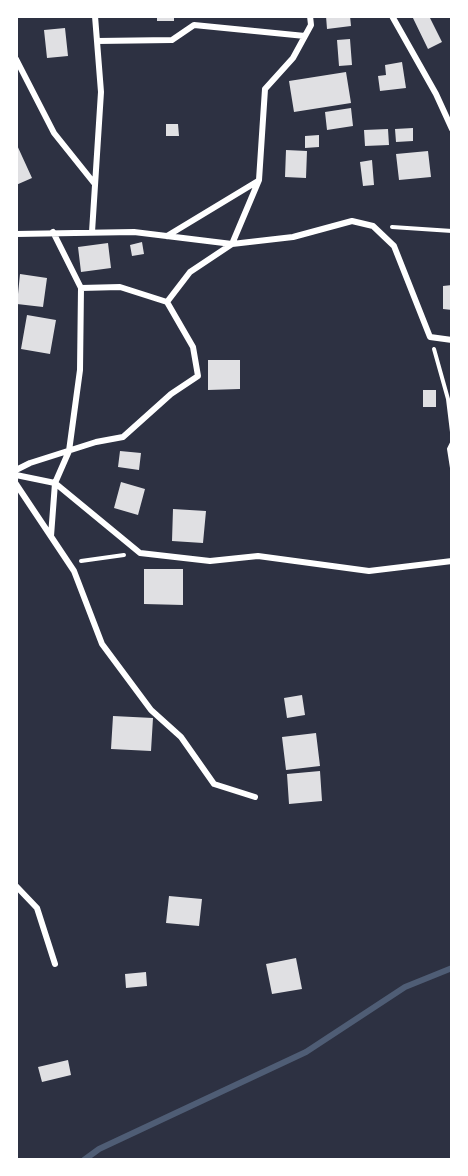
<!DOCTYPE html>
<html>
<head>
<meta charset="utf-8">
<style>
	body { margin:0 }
	#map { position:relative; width:468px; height:1176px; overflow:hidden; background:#2d3142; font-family:Karla,sans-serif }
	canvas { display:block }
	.frame { position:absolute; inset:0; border:18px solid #fff; pointer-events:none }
</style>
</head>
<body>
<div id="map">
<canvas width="468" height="1176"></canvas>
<div class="frame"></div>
</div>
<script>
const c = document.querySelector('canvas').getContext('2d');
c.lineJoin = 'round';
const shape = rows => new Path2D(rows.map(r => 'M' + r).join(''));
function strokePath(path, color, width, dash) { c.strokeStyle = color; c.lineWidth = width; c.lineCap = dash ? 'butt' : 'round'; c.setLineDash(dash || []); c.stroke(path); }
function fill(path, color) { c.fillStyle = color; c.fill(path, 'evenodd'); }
strokePath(shape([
	[84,1160,99,1149,306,1052,405,987,452,968]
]), '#4f5d75', 6);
fill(shape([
	[157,16,174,16,174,21,157,21],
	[326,16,350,16,351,26,327,29],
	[412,16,429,16,442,42,428,49],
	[65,28,68,56,47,58,44,30],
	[350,39,352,65,339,66,337,40],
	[402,62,406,88,380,91,378,76,386,75,385,65],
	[346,72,351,103,294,112,289,81],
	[351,108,353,126,327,130,325,112],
	[166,124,178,124,179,136,166,136],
	[413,128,413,141,396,142,395,129],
	[388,129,389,145,365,146,364,130],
	[319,135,319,147,305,148,305,136],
	[16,143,32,178,16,185],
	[286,150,307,151,306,178,285,177],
	[428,151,431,177,399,180,396,154],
	[372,160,374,185,363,186,360,162],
	[142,242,144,254,132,256,130,245],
	[108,243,111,268,81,272,78,247],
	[20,274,47,278,43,307,17,304],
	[452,285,452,310,443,309,443,286],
	[27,315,56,320,50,354,21,349],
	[208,360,240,360,240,389,208,390],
	[423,390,436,390,436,407,423,407],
	[120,451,141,453,139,470,118,467],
	[121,482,145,489,138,515,114,508],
	[173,509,206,511,203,543,172,541],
	[144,569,183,569,183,605,144,604],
	[302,695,305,715,287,718,284,698],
	[113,716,153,718,151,751,111,749],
	[316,733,320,766,286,770,282,737],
	[320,771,322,801,289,804,287,774],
	[169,896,202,899,199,926,166,923],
	[296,958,302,989,272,994,266,964],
	[146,972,147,986,126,988,125,974],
	[68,1060,71,1075,42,1082,38,1067]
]), '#e0e0e3');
strokePath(shape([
	[392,227,452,231],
	[434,349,448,399,452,432],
	[452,443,449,449,452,468],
	[81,561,124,555]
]), '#fff', 4);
strokePath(shape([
	[392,16,436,94,452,129],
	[97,41,172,40,194,25,305,36],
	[16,59,54,133,94,183],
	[92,232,101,92,95,16],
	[16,234,134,232,232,244,293,237,352,221,373,226,394,246,430,337,452,340],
	[167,236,258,181],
	[167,302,190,272,232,244,259,180,265,89,293,58,311,25,310,16],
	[16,470,30,463,96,442,123,437,171,394,198,376,193,347,167,302,120,287,81,288,53,232],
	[16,475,55,483,140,553,210,561,258,556,369,571,452,561],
	[16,484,74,571,102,644,151,710,181,737,214,784,255,797],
	[51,536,55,483,69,451,80,370,81,288],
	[16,886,37,908,55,964]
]), '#fff', 6);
</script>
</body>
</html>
